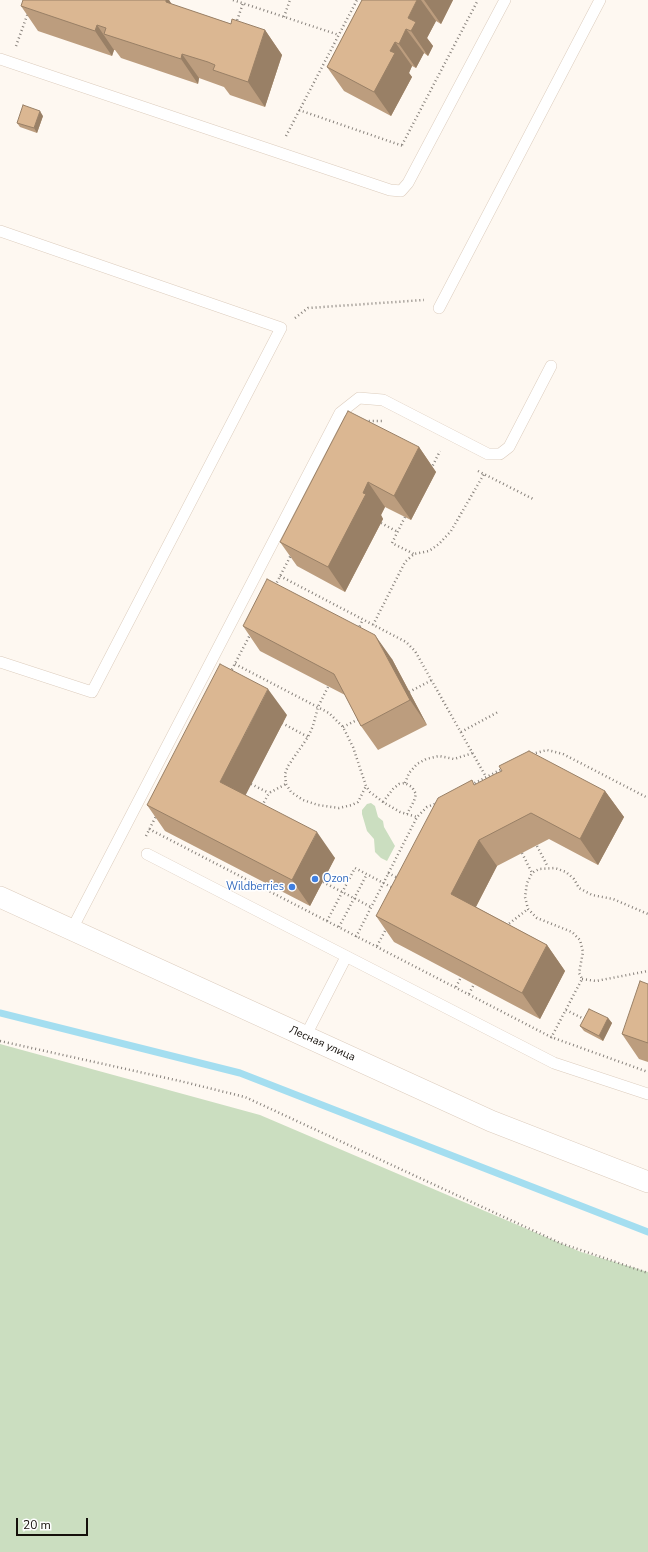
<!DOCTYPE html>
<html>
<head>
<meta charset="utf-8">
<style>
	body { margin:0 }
	#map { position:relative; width:648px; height:1552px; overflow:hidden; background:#fef8f1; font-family:"Nunito Sans",sans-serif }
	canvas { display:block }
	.scale { position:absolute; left:16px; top:1518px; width:72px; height:18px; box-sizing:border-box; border:2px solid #15100b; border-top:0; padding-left:5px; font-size:12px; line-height:14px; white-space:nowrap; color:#15100b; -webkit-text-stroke:3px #fff; paint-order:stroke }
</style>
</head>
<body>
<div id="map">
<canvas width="648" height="1552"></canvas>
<div class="scale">20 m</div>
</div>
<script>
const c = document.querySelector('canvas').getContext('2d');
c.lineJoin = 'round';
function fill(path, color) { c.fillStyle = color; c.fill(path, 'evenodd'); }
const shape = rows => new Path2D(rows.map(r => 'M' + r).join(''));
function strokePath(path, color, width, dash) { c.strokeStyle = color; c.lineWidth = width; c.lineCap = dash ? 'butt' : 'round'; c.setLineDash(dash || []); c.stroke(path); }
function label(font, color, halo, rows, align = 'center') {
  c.font = font + ' "Nunito Sans",sans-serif'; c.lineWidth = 3; c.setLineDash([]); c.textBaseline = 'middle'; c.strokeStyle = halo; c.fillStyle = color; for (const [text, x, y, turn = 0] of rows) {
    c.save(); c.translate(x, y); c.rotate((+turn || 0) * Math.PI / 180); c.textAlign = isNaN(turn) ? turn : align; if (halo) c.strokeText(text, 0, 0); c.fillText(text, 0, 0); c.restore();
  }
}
fill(shape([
	[371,803,375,806,378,817,383,821,384,827,395,846,387,861,381,858,375,852,374,839,367,831,362,814,362,810,367,804],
	[0,1044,260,1115,581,1252,648,1272,648,1552,0,1552]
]), '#cbdec0');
strokePath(shape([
	[0,1013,240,1073,648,1232]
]), '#a4def0', 7);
const service = shape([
	[0,59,390,190,401,191,408,183,505,0],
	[0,231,281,328,92,692,0,662],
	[439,308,600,0],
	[147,854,554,1063,648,1094],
	[72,929,340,413,359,398,383,400,488,454,500,454,509,447,551,366],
	[305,1037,346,957]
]);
const minor = shape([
	[0,897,491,1121,648,1182]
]);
strokePath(service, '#dcccbd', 12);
strokePath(minor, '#dcccbd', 22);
strokePath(shape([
	[233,0,339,35],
	[284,17,290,0],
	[236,24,243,3],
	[16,46,28,13],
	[299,110,403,146],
	[286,136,357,0],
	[402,145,478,0],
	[295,318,308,308,424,300],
	[365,422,367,421,382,421],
	[431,469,440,451],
	[478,471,535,500],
	[405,517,392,543,414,554],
	[381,523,398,532],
	[280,576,406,642,415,651,486,777],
	[275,586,291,555],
	[373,625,405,562,414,554,429,551,439,544,451,531,484,474],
	[358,630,363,619],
	[235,664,329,713,343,727,353,747,366,786,370,792,383,802,400,812,417,817],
	[230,673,251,633],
	[328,687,318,707,313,726,308,737,288,766,285,774,286,784,291,792,303,800,318,805,339,808,352,805,358,802,366,786],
	[409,692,432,680],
	[282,723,308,737],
	[343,727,361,718],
	[461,732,498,712],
	[532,754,547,750,563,754,648,798],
	[405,783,409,773,417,764,426,759,439,756,454,759,473,753],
	[251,784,269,793],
	[471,785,502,769],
	[383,802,393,789,399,784,405,783,412,787,416,794,414,801,407,814],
	[262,806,269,793,286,784],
	[149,829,551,1037,648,1072],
	[146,836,157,814],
	[537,846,548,867],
	[522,853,532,873],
	[388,873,398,878],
	[323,882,371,907],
	[327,921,355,868,393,888],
	[506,926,528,909],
	[339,927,367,874],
	[356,937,417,817,427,807,437,803],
	[377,946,386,929],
	[582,979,596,981,648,971],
	[456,987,461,977],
	[469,994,474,984],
	[566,1010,584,1019],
	[551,1038,582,979,579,973,583,952,580,940,572,932,537,918,528,909,525,897,527,883,532,873,539,869,555,868,566,872,574,879,579,888,592,895,613,899,648,914],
	[0,1041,180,1081,245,1097,560,1243,648,1273]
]), '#87817b', 2.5, [1, 3]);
strokePath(service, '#fff', 11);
strokePath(minor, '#fff', 21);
fill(shape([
	[169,0,171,4,231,24,265,30,282,55,265,107,230,95,224,87,199,78,198,84,121,58,115,50,114,50,112,56,38,31,21,6],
	[362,0,453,0,441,24,436,21,427,38,433,46,428,56,424,53,416,68,412,66,409,73,412,77,391,116,344,91,327,67],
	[43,116,37,133,20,127,17,123],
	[419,447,436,472,411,520,385,507,381,515,383,519,345,592,297,566,280,542],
	[243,626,392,659,427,725,378,750,361,726,345,695,260,651],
	[287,715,245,795,335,858,310,906,165,831,147,805],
	[475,785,605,791,624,817,598,865,549,839,497,866,476,907,547,945,565,971,540,1019,394,942,376,916],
	[648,984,648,1062,639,1059,622,1034],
	[608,1018,612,1023,603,1041,584,1031,580,1026]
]), '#bc9d7e');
fill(shape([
	[166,0,169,0,184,22,166,2],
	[417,0,421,0,436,21,427,38,433,46,428,56,411,31,408,18],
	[424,0,453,0,441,24],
	[97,25,114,50,112,56,95,31],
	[406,29,424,53,416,68,399,44],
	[265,30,282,55,265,107,248,82],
	[395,42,412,66,409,73,412,77,391,116,374,92,390,51],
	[182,54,199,78,198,84,181,59],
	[40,111,43,116,37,133,34,128],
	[419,447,436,472,411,520,394,496],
	[368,482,385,507,381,515,383,519,345,592,328,567],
	[375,635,392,659,427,725,410,700],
	[268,689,287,715,239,808,220,782],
	[605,791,624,817,598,865,580,839],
	[317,832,335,858,310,906,292,880],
	[479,840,497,866,469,920,451,894],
	[547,945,565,971,540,1019,522,993],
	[608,1018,612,1023,603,1041,599,1036]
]), '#998066');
const building = shape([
	[23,0,166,0,166,2,231,24,232,19,265,30,248,82,213,70,215,65,208,62,182,54,181,59,104,34,106,28,97,25,95,31,21,6,23,0],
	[362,0,417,0,408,18,416,22,411,31,406,29,399,44,395,42,390,51,395,53,374,92,327,67,362,0],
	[23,105,40,111,34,128,17,123,23,105],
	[348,411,419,447,394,496,368,482,363,493,366,494,328,567,280,542,348,411],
	[267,579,375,635,410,700,361,726,334,674,243,626,267,579],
	[220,664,268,689,220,782,317,832,292,880,147,805,220,664],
	[529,751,605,791,580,839,531,813,479,840,451,894,547,945,522,993,376,916,438,798,472,780,474,785,495,774,502,771,499,766,529,751],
	[640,981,648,984,648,1043,622,1034,640,981],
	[589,1009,608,1018,599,1036,580,1026,589,1009]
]);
fill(building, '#dbb792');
strokePath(building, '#998066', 1);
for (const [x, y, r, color] of [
	[315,879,4,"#3f7fe0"],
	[292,887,4,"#3f7fe0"]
]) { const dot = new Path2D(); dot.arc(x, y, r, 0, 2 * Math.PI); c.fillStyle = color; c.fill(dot); strokePath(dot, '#fff', 1.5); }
label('11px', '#366cbe', '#fff', [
	["Ozon",323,879],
	["Wildberries",284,887,"right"]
], 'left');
label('11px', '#15100b', '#fff', [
	["Лесная улица",322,1044,24]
]);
</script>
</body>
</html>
